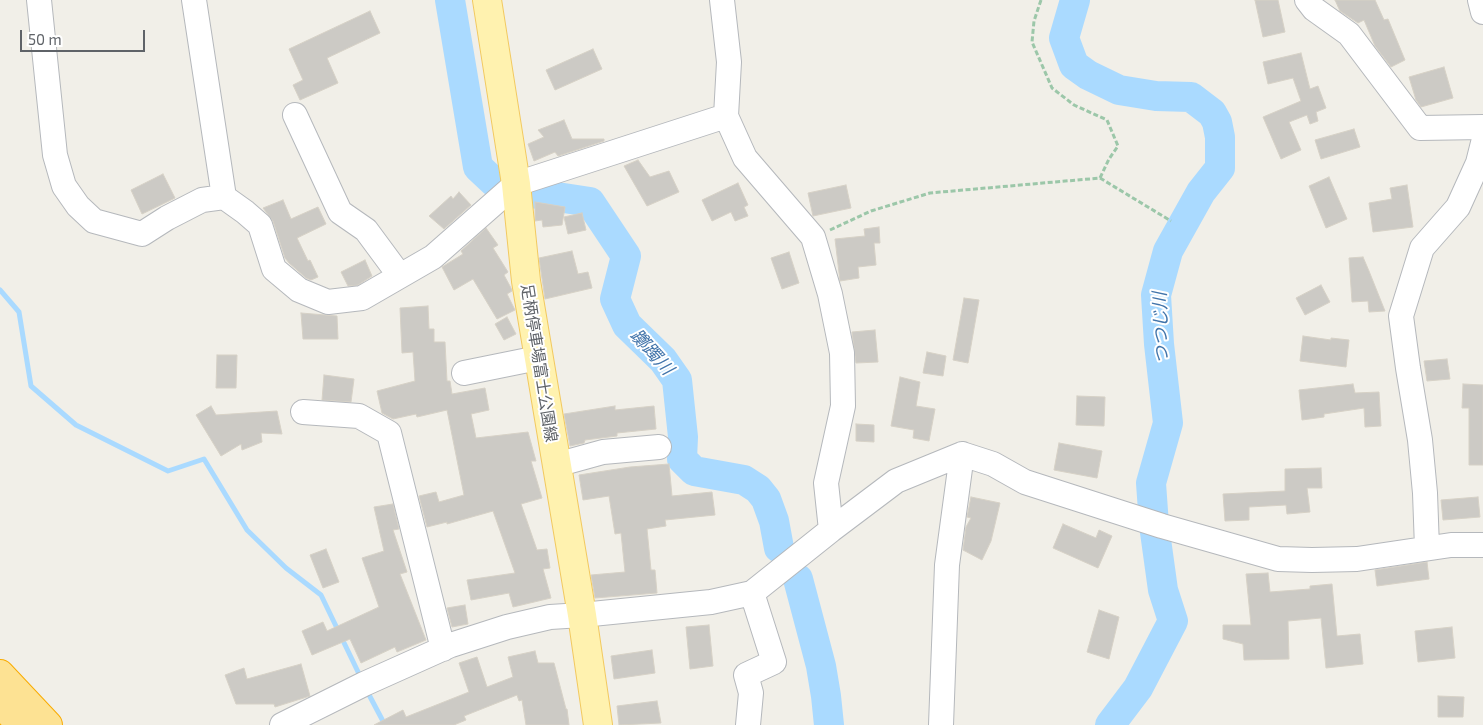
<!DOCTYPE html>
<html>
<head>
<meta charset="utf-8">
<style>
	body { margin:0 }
	#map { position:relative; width:1483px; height:725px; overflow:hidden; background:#f1efe8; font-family:"Exo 2",sans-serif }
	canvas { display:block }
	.scale { position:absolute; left:20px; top:30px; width:125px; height:22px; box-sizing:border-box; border:2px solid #5f6368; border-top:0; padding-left:6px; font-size:15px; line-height:18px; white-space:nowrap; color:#5f6368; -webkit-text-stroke:4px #fff; paint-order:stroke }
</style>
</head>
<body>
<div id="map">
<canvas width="1483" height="725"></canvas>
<div class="scale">50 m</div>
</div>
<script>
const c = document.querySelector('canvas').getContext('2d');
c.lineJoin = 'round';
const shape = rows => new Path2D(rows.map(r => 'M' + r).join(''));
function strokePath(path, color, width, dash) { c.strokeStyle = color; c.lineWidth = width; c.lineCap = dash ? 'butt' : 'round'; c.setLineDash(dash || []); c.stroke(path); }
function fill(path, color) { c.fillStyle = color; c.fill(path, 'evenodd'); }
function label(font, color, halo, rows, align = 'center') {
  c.font = font + ' "Exo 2","Noto Sans JP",sans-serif'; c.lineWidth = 4; c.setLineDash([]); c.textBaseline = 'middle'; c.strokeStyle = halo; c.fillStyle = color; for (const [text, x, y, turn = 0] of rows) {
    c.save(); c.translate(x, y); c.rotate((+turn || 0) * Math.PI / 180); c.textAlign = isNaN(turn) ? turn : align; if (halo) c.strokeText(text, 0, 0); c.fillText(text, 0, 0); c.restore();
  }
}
strokePath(shape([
	[0,290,19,312,31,386,76,425,168,471,204,459,247,530,286,568,321,595,361,678],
	[367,691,385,725]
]), '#aadaff', 5);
strokePath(shape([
	[450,0,478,167,494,182],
	[1075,0,1064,38,1074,65,1088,75,1119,90,1156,96,1191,97,1212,113,1217,122,1220,137,1220,168,1201,192,1168,251,1156,295,1159,344,1168,423,1151,483,1154,525,1163,590,1173,621,1138,688,1110,725],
	[531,193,590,202,626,256,615,299,627,325,663,360,677,380,683,437,682,459,694,471,744,480,758,489,766,499,774,521,779,548],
	[798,579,821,666,826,696,829,725]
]), '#aadaff', 30);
const building = shape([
	[1255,0,1278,0,1285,32,1263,37,1255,0],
	[1335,0,1375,0,1384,20,1388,19,1405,60,1391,67,1375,46,1364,20,1358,23,1340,11,1335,0],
	[370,11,380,33,327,58,338,83,300,100,293,85,303,80,289,49,370,11],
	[593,49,602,69,555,90,546,70,593,49],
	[1301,53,1310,89,1318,86,1326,108,1316,112,1318,121,1310,124,1307,115,1289,122,1301,150,1281,159,1263,117,1301,101,1293,78,1268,84,1263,62,1301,53],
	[1444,67,1453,98,1421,107,1416,100,1409,77,1444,67],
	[564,120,572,139,604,139,604,141,558,156,555,152,534,161,528,144,544,137,538,130,564,120],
	[1354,129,1360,147,1321,159,1315,140,1354,129],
	[638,160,650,177,669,171,679,192,647,206,624,166,638,160],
	[163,174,175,198,142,214,131,190,163,174],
	[1329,177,1347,219,1326,228,1309,186,1329,177],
	[738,183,748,205,744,207,748,216,735,221,731,212,712,221,702,200,738,183],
	[846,185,851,208,813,216,808,193,846,185],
	[1407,185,1413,227,1373,232,1369,203,1392,199,1390,188,1407,185],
	[459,192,471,205,444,229,429,216,451,196,453,199,459,192],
	[283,200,291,219,318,207,326,224,297,238,308,261,310,260,318,277,311,280,306,278,289,263,285,258,273,221,263,208,283,200],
	[535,202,565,207,562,225,543,227,542,220,535,221,535,202],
	[582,213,586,230,568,234,564,217,582,213],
	[879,227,880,243,874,243,876,265,858,267,859,278,840,281,835,239,865,236,864,229,879,227],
	[486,228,498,245,493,248,508,272,504,275,511,288,512,291,507,294,515,310,497,319,473,279,454,290,442,267,463,254,461,251,486,228],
	[572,251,578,274,588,272,592,288,545,299,539,258,572,251],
	[789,252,799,283,782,289,771,258,789,252],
	[1363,257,1369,271,1385,311,1369,312,1368,301,1352,302,1349,258,1363,257],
	[365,260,372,276,358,285,348,286,341,272,365,260],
	[1321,285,1330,302,1305,315,1296,298,1321,285],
	[964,298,979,300,968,363,953,360,964,298],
	[428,306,429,329,434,329,434,342,445,342,447,381,450,381,452,394,485,388,489,410,471,414,476,438,528,432,536,461,531,461,542,498,521,504,537,550,547,549,550,568,543,569,551,598,513,607,509,593,471,600,467,580,515,573,493,511,447,524,447,522,427,527,419,496,436,492,439,502,464,495,447,410,417,417,416,414,393,419,382,413,377,391,415,381,413,352,402,353,400,308,428,306],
	[301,313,337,316,338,339,303,339,301,313],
	[507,317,516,334,504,340,495,324,507,317],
	[875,330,878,362,856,363,852,332,875,330],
	[1303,336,1331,340,1331,338,1349,340,1346,367,1300,361,1303,336],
	[927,352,946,356,943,376,923,373,927,352],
	[217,355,237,355,236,388,216,388,217,355],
	[1447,359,1450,379,1427,381,1424,361,1447,359],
	[324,375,354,379,351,402,322,400,324,375],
	[900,377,920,382,916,406,935,409,929,441,913,438,914,430,891,426,900,377],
	[1353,384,1355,393,1379,392,1381,426,1365,427,1364,408,1324,414,1324,417,1302,420,1299,390,1353,384],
	[1463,384,1483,385,1483,465,1469,465,1469,408,1462,408,1463,384],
	[1077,396,1105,397,1104,426,1076,425,1077,396],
	[211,406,216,415,277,411,282,434,261,433,262,442,242,450,241,444,221,456,196,415,211,406],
	[615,406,615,410,654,406,656,429,617,433,617,436,585,440,584,443,570,446,564,414,615,406],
	[856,424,874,425,874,442,856,441,856,424],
	[1059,443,1102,451,1097,478,1054,470,1059,443],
	[669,464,672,496,712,492,715,515,665,520,666,526,647,529,651,570,655,570,657,593,595,598,591,575,625,572,621,533,615,534,609,496,583,500,579,475,630,467,669,464],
	[1321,468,1322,488,1307,488,1310,512,1287,514,1286,505,1249,507,1249,520,1225,521,1223,494,1285,491,1285,469,1321,468],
	[971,497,1000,503,991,541,982,560,963,550,966,527,971,518,967,517,971,497],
	[1478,497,1480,517,1443,520,1441,500,1478,497],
	[393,504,399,529,393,530,407,572,400,574,426,640,397,652,395,647,361,663,350,639,312,655,302,631,323,622,327,631,379,607,362,558,384,551,374,507,393,504],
	[1063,524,1096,538,1099,530,1112,536,1098,568,1053,548,1063,524],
	[326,549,339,582,323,588,310,555,326,549],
	[1427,562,1429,579,1377,586,1375,570,1427,562],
	[1268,573,1270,592,1310,589,1310,586,1332,584,1337,636,1360,634,1363,664,1326,668,1321,618,1288,621,1289,659,1244,660,1243,644,1223,639,1223,625,1251,625,1246,574,1268,573],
	[465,605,468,624,452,627,447,608,465,605],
	[1099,610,1119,617,1109,659,1087,652,1099,610],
	[709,625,713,666,690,669,686,627,709,625],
	[1452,627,1455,658,1418,662,1415,631,1452,627],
	[652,650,655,673,614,679,611,656,652,650],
	[535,651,538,663,554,663,566,709,567,709,569,725,526,725,522,700,519,701,517,695,464,716,466,720,454,725,374,725,403,710,406,717,469,692,459,663,477,657,487,687,513,677,508,657,535,651],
	[301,664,310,696,275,707,274,704,236,704,225,675,244,668,247,679,301,664],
	[1438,696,1464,697,1463,717,1438,717,1438,696],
	[657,701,661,723,619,725,617,706,657,701]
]);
fill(building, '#cccac5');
strokePath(building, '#d6d1c6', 1);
const minor = shape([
	[39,0,55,155,64,186,78,206,94,221,142,234,167,218,202,200,224,197,245,212,260,225,274,269,299,290,328,302,362,298,433,257,516,184,726,116],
	[194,0,224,197],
	[722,0,729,62,726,116,745,158,813,237,830,294,842,353,843,406,826,483,831,530],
	[1307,0,1314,9,1349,34,1420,128,1483,127],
	[1480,0,1483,12],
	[295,115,340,212,366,230,400,276],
	[464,373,538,358],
	[303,412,359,416,389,433,443,649],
	[556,465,603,452,659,447],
	[1427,548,1425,493,1420,440,1408,368,1401,316,1422,248,1458,207,1478,163,1483,143],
	[282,725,364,684,451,645,507,627,550,617,582,615,711,602,752,593,831,530,896,481,962,454,993,464,1025,482,1162,526,1278,559,1312,560,1357,559,1451,545,1483,545],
	[748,725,751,693,746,675,774,662,752,593],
	[941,725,947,565,962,454]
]);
const major = shape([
	[487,0,516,184,526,281,582,615,598,725]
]);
const highway = shape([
	[0,674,48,725],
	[0,703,21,725]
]);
strokePath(minor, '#b5b8bc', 26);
strokePath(major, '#f2c960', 30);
strokePath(highway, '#f9ab00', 30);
strokePath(shape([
	[1041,0,1034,21,1032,42,1052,88,1074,105,1107,120,1118,146,1109,159,1100,178],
	[830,230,871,211,930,193,1100,178,1171,221]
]), '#9cc7a9', 3, [5, 2.5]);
strokePath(minor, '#fff', 24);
strokePath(major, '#fff2af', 28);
strokePath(highway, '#fde293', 28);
label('16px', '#5f6368', '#fff', [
	["足柄停車場富士公園線",539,363,81]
]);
label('italic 18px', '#4174aa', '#fff', [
	["つつじ川",1161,328,-92],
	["躑躅川",652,352,48]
]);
</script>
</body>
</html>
